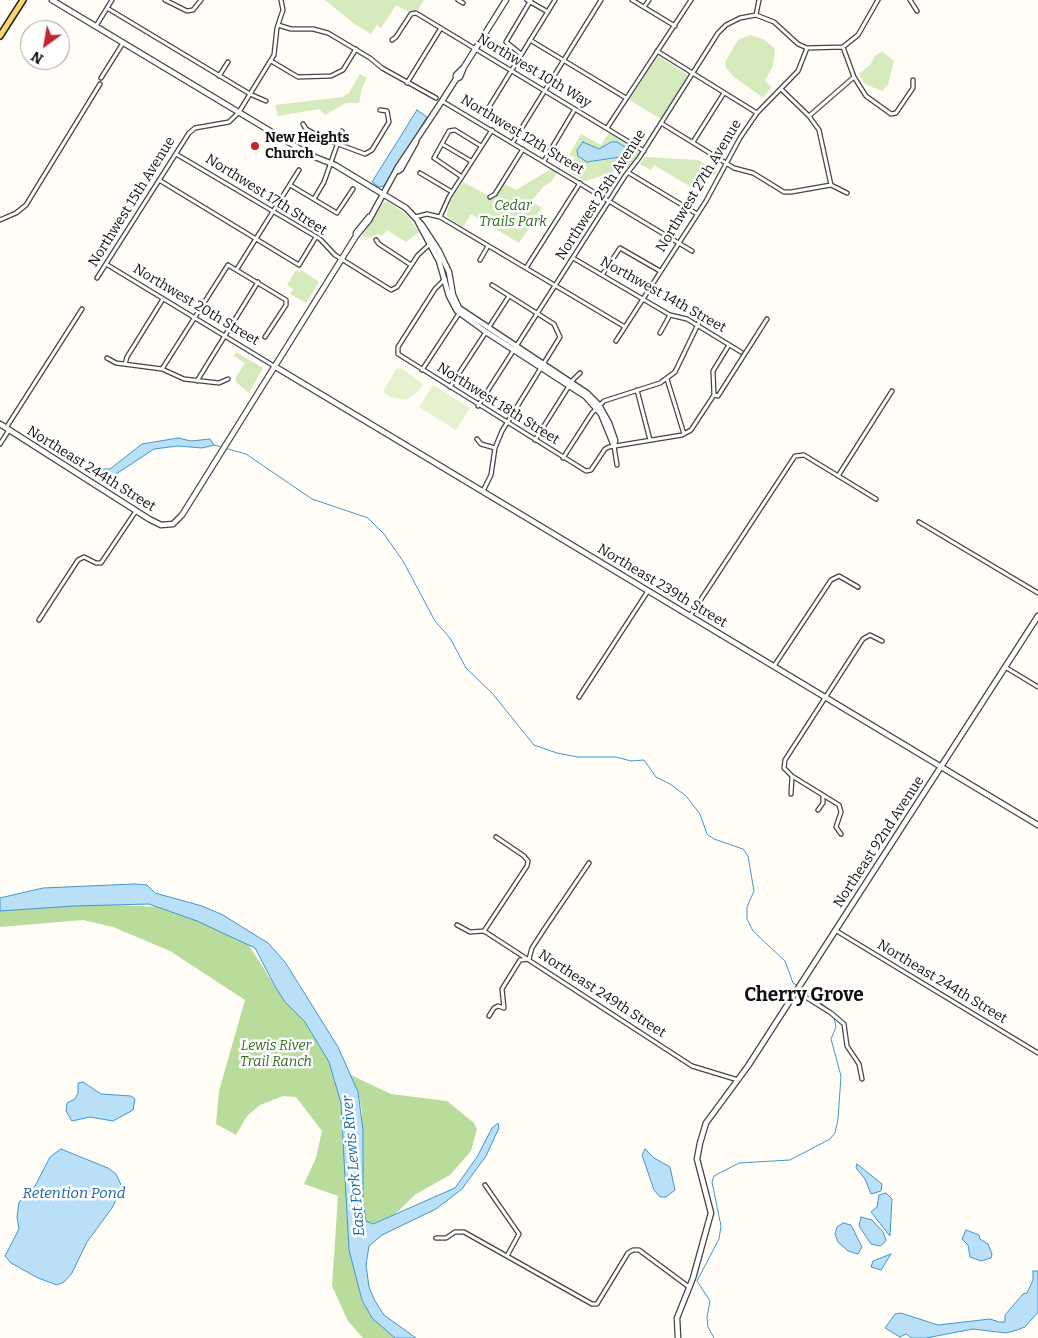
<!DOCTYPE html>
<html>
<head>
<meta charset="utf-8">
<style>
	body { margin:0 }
	#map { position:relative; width:1038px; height:1338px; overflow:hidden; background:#fffdf5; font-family:Bitter,serif }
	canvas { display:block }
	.north { position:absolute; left:20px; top:20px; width:50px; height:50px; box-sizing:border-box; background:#fff; border:1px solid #a0a0a0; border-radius:50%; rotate:212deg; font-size:14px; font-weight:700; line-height:20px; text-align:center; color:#111 }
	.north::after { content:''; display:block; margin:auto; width:18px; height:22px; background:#c4262e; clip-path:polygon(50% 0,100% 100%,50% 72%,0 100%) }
</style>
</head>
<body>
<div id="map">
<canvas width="1038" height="1338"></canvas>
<div class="north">N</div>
</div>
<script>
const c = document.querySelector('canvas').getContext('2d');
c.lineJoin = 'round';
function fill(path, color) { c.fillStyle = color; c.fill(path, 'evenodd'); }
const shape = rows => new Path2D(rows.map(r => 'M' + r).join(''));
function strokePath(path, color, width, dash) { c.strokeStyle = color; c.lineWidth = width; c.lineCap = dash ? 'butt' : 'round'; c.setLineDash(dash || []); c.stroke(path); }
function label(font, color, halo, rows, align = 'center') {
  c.font = font + ' Bitter,serif'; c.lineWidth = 5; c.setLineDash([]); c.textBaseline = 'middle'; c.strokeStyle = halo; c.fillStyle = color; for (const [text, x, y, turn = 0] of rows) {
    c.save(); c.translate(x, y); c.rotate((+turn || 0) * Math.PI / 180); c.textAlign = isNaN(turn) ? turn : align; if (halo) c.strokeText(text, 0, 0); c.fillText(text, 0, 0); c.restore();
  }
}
fill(shape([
	[325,0,424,0,418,10,409,12,396,5,381,28,377,25,371,34,353,23],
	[751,35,765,40,775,49,773,66,765,80,771,87,763,98,733,76,726,68,725,62,738,40],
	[882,51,894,61,888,85,882,91,865,84,859,74,870,65,875,56],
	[658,56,688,75,661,119,629,100],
	[360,74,367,78,362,88,359,103,346,103,325,115,319,109,278,116,275,105,342,97,349,93],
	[609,133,640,152,628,168,585,181,568,171,575,158,569,155,581,134,601,145],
	[645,157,698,160,717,171,715,175,704,168,694,189,654,165,651,170,640,164],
	[551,169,557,173,552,181,544,186,531,201,542,208,519,243,471,214,463,227,446,216,451,200,463,182,493,198,505,184,516,190],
	[384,202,388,202,407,215,419,232,406,242,387,230,382,236,377,234,369,238,362,236],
	[296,270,299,272,301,270,319,282,306,303,290,294,293,289,287,285],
	[236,352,263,368,249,393,236,382,236,377,245,363,234,356]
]), '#d5ebbd');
fill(shape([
	[93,904,162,907,208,923,248,944,285,1002,305,1022,329,1062,341,1103,370,1300,401,1338,363,1338,348,1321,332,1286,338,1196,304,1184,316,1158,322,1131,296,1097,283,1096,260,1105,247,1116,236,1135,216,1124,219,1091,245,1000,170,951,113,927,83,920,0,927,0,911],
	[351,1075,391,1094,447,1101,474,1123,477,1129,471,1151,450,1175,416,1194,395,1214,373,1224,366,1221,363,1201,362,1111,358,1092]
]), '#b9dc9c');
fill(shape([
	[401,368,423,384,419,391,406,400,390,397,383,392,396,369],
	[433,385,470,408,456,430,419,407]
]), '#e6f2cf');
const water = shape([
	[417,110,427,117,384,186,379,187,372,182,417,110],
	[583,142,599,149,611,142,617,142,633,152,633,155,587,162,578,156,577,150,583,142],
	[178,438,191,441,210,439,214,445,202,448,178,446,154,449,113,476,105,477,90,473,89,470,92,469,110,469,142,444,178,438],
	[135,884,147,885,155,893,202,906,223,915,268,943,285,962,338,1047,358,1092,363,1130,363,1201,366,1221,373,1224,455,1188,477,1157,492,1128,498,1123,499,1128,486,1156,462,1189,436,1209,382,1235,369,1246,366,1265,369,1287,375,1301,384,1315,416,1338,395,1338,372,1318,362,1300,349,1250,341,1103,329,1062,305,1022,285,1002,276,988,255,948,197,921,149,904,74,906,0,911,0,898,43,888,135,884],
	[83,1082,101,1094,131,1096,135,1099,133,1110,113,1121,90,1117,72,1121,66,1111,67,1103,75,1099,78,1093,78,1083,83,1082],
	[61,1149,108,1168,116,1174,122,1187,112,1208,87,1242,72,1273,64,1282,57,1285,38,1278,11,1263,5,1256,19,1229,17,1217,19,1202,35,1186,50,1157,61,1149],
	[645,1149,654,1158,670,1167,675,1190,666,1197,660,1197,654,1190,642,1155,645,1149],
	[857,1164,882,1184,881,1191,871,1194,865,1179,856,1168,857,1164],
	[886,1193,892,1199,890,1236,871,1212,877,1207,879,1195,886,1193],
	[861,1217,872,1220,883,1232,886,1240,884,1243,880,1246,871,1244,859,1226,861,1217],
	[843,1223,851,1225,862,1247,858,1254,848,1251,838,1242,835,1234,837,1227,843,1223],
	[966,1230,979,1235,980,1239,988,1244,992,1254,991,1258,981,1261,970,1257,968,1245,962,1239,966,1230],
	[891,1254,881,1270,871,1267,873,1261,891,1254],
	[1033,1271,1038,1271,1038,1312,1025,1327,1017,1330,1006,1333,973,1329,926,1338,912,1338,906,1334,900,1337,885,1328,895,1314,901,1313,938,1325,990,1319,999,1322,1005,1322,1005,1315,1023,1294,1027,1293,1033,1280,1033,1271]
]);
fill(water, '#b9e0f7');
strokePath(water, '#3f96cf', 1);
strokePath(shape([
	[214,445,246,454,312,499,368,518,384,534,403,561,435,621,450,638,466,668,492,693,534,745,557,753,578,757,616,757,631,761,644,760,656,777,670,784,686,796,700,814,707,834,714,839,743,849,748,856,754,891,747,907,747,919,753,931,785,961,793,983,798,986],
	[801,988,834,1013],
	[714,1338,708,1327,707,1317,710,1301,697,1281,719,1239,721,1226,712,1182,714,1176,739,1163,790,1160,830,1139,835,1133,838,1119,841,1076,831,1039,836,1027,834,1017]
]), '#3f96cf', 1);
const minor = shape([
	[165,0,187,11,193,10,201,0],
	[458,0,463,3],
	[527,0,548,12],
	[632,0,675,26],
	[910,0,917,11],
	[644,7,649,0],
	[107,8,250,94,266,101],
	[756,15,759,0],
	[278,25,291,29,313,29,328,33,370,58,382,68,436,98],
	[96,26,112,0],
	[392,40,396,37,411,14,416,13,644,151],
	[530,40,626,98],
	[843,47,854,77,866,96,891,114,896,113,913,88,913,80],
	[657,51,757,113],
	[521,54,506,42,531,0],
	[271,61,298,77,331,76,343,70,356,49],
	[219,76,228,62],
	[101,78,123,43],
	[407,83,441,28],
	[781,89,809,116,819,130,831,185],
	[442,101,692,251],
	[489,107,555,0],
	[809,116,854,77],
	[661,123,734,168,753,173,784,192,791,192,831,185],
	[303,124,306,129,322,138,365,154,372,150,389,122,387,111,380,110],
	[607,128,691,0],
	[513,142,601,0],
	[693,142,724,93],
	[442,144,471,161],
	[176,154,320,239,335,255,391,290,397,287,418,255,430,244],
	[544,161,575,109],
	[420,173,452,192],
	[629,173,697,214],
	[462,177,434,158,449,131,455,130,481,146],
	[159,180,299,265,316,237],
	[290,185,337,213,353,189],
	[831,185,847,193],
	[490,197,495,194,523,149],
	[314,199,324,182,342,131],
	[415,217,427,214,440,217,625,327],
	[440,217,449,197,492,130],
	[0,220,16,213,26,205,100,84],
	[376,240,379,244,411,265],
	[573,258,670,315,687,319,741,352],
	[480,260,488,246],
	[106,264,274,366],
	[526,268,580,183],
	[237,269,299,170],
	[602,275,620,248,660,271],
	[97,278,189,133,195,128,229,122,239,112,274,55,277,28,283,10,281,0],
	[445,279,435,289,398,347,398,354,586,471,591,470,605,449,609,447,682,435,691,430,714,395,713,371,729,345],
	[489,327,509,296],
	[660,333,670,315],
	[616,341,706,201,740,138,757,113,798,71,807,48],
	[107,358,116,363,162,369,184,379,219,383,228,379],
	[125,364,127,357,163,299],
	[162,369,228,265,286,300,286,305,265,337],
	[422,370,460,312],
	[667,379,684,434],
	[197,381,258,282],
	[572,381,580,373],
	[450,387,486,332],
	[637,390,650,440],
	[714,395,718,396,767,319],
	[478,406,625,176,639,158,718,33,726,25,740,18,756,15,774,22,798,44,807,48,843,47,858,35,878,0],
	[6,428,82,309],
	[477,439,481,444,495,448],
	[535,440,569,386],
	[0,444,9,430],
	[614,446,617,465],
	[563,458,592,413,604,401,660,383,675,372,702,316],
	[838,476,892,391],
	[483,491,491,475,495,448,502,431,560,337,554,324,492,285],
	[919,522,1038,593],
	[690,616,795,456,804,455,876,499],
	[39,620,78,560,84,557,96,563,101,563,136,511],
	[774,666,831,580,839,576,858,587],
	[1005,667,1038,687],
	[579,697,648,591],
	[791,794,792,777],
	[818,810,823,803,823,797],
	[841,834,836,827,841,812,839,805,792,776,784,768,785,760,863,639,870,635,882,641],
	[457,925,470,932,484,931,692,1066,738,1080],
	[835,930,1038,1053],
	[484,931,527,866,528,861,524,856,496,837],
	[796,991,831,1013,844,1024,847,1046,859,1064,862,1079],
	[489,1016,494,1008,498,1006,504,1008,502,989,520,960,529,959,532,948,545,928,589,863],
	[485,1185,519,1234,507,1256],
	[436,1238,446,1238,455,1232,464,1232,592,1304,597,1304,628,1253,633,1250,639,1250,689,1287]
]);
const tertiary = shape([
	[52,0,310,155,335,165,406,208,422,225,439,251,449,272,453,295,459,308,587,393,599,405,609,423,615,440,614,446],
	[456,79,460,77,464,67],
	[398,171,401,169,416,142],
	[418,222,439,261,449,296,457,311,486,332,585,396,601,414,614,446],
	[356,236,369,220,398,167,442,101,456,79,456,75,464,67,506,0],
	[274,366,1038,825],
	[0,424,149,519,161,525,173,524,182,515,356,236,356,233,369,217],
	[678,1338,677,1318,693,1278,711,1213,697,1159,700,1143,706,1123,748,1066,1038,616]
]);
const primary = shape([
	[0,36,23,0]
]);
strokePath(minor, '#444', 5.5);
strokePath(tertiary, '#444', 7);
strokePath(primary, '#222', 8);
strokePath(minor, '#fff', 3);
strokePath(tertiary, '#fff', 4.5);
strokePath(primary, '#f9d66b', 5);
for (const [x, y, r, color] of [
	[255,146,5,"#c4262e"]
]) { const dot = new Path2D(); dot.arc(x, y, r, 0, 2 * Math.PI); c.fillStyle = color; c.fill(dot); strokePath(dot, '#fff', 2); }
label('14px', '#111', '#fff', [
	["Northwest 10th Way",534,71,31],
	["Northwest 12th Street",522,135,31],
	["Northwest 27th Avenue",699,186,-59],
	["Northwest 17th Street",266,195,32],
	["Northwest 25th Avenue",601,195,-57],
	["Northwest 15th Avenue",132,202,-58],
	["Northwest 14th Street",663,295,29],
	["Northwest 20th Street",196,305,31],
	["Northwest 18th Street",498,404,32],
	["Northeast 244th Street",91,469,32],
	["Northeast 239th Street",662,586,31],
	["Northeast 92nd Avenue",879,842,-57],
	["Northeast 244th Street",942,982,31],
	["Northeast 249th Street",602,994,33]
]);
label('bold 14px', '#111', '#fff', [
	["New Heights",265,138],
	["Church",265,154]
], 'left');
label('italic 14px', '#2f6b1f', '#fff', [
	["Cedar",513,206],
	["Trails Park",513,222],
	["Lewis River",276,1046],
	["Trail Ranch",276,1062]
]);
label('italic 15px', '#1768a6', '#fff', [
	["East Fork Lewis River",354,1166,-95],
	["Retention Pond",74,1194]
]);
label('bold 19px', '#111', '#fff', [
	["Cherry Grove",804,996]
]);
</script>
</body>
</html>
